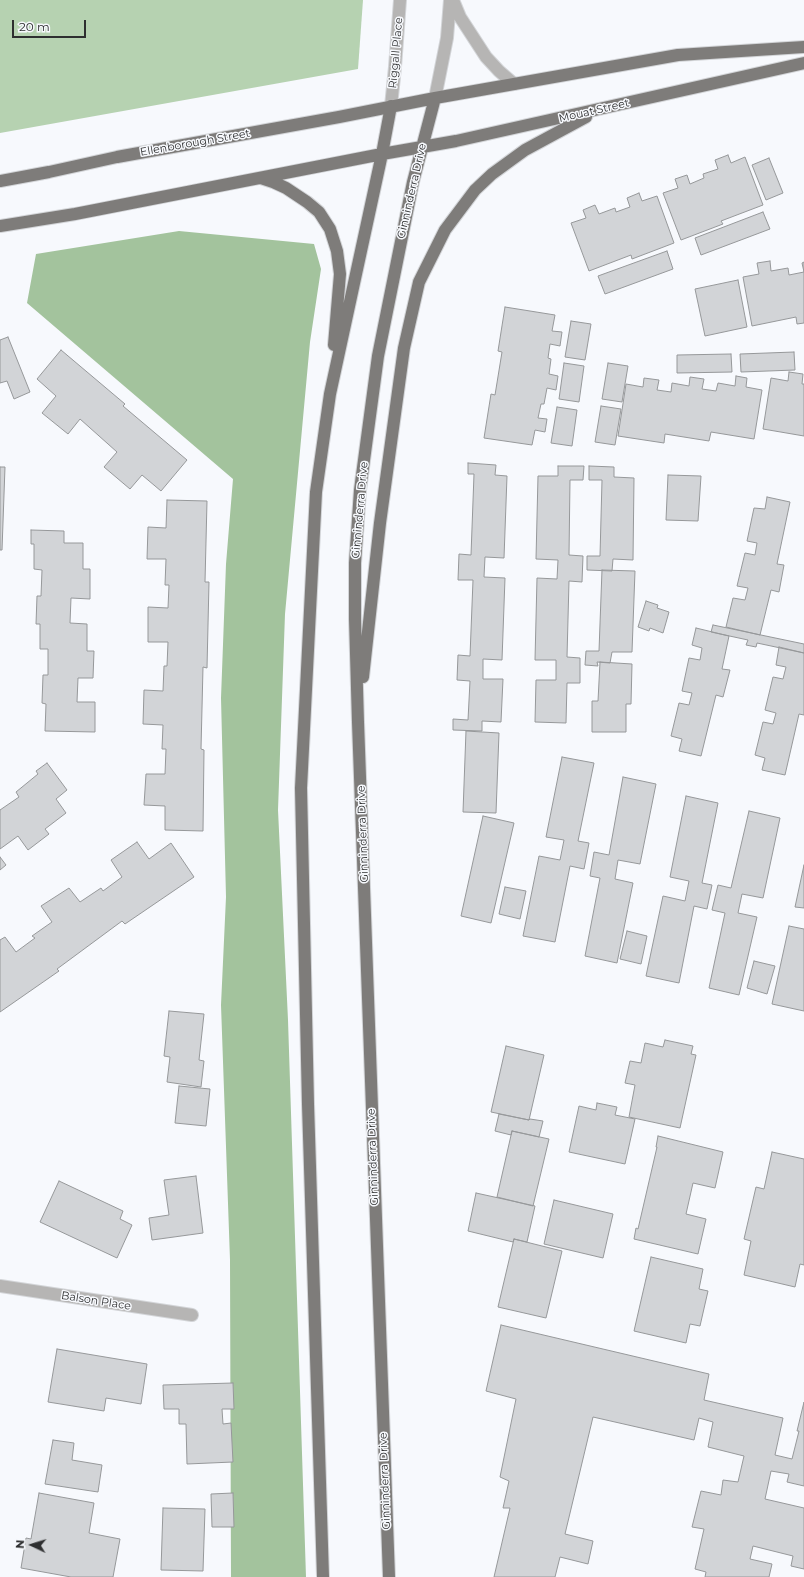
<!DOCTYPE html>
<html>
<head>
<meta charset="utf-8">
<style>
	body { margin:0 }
	#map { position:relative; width:804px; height:1577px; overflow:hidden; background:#f7f9fd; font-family:Montserrat,sans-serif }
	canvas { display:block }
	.north { position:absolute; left:12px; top:1525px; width:40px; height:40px; -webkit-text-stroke:3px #f7f9fd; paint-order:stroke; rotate:274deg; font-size:11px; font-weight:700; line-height:16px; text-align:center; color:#2e2f30 }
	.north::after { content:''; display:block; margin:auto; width:14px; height:18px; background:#2e2f30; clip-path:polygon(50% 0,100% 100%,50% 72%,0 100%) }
	.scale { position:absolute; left:12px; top:20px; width:74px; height:18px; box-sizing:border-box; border:2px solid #2e2f30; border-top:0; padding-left:5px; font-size:12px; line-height:14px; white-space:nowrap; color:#2e2f30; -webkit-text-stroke:3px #f7f9fd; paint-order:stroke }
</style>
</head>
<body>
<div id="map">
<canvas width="804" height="1577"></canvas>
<div class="north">N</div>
<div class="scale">20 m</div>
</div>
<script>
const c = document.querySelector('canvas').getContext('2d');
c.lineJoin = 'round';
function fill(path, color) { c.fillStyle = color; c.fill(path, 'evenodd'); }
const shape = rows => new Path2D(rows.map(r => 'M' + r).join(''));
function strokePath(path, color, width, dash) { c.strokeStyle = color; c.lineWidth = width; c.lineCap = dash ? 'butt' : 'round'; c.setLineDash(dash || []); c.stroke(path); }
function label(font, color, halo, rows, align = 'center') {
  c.font = font + ' Montserrat,sans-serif'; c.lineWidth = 3; c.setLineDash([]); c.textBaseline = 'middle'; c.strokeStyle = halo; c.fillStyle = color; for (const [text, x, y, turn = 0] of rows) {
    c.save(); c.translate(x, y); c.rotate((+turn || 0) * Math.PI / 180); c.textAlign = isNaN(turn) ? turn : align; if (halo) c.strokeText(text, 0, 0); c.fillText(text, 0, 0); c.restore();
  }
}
fill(shape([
	[0,0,363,0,358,69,0,133]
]), '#b6d2b1');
fill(shape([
	[179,231,314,244,321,269,310,342,285,614,278,810,288,1020,306,1577,231,1577,230,1260,221,1005,226,897,221,698,226,564,233,479,27,303,36,254]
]), '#a3c39d');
const building = shape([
	[728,155,731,163,745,157,763,205,721,221,723,224,681,240,663,193,678,188,675,179,687,175,690,184,704,178,703,174,718,169,715,160,728,155],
	[769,158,783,193,766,200,752,165,769,158],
	[639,193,642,201,657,196,674,243,632,259,631,255,589,271,571,223,586,218,583,210,595,205,599,214,615,208,616,212,630,207,627,198,639,193],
	[763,212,770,229,701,255,695,238,763,212],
	[667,251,673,269,605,294,598,276,667,251],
	[770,261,771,271,788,268,789,275,804,272,802,263,804,262,804,323,797,324,796,317,752,326,743,277,759,274,757,263,770,261],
	[738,280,747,327,705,336,695,289,738,280],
	[505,307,555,315,552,331,562,332,560,346,550,344,548,358,551,359,549,374,558,376,556,390,547,388,544,404,541,404,538,418,547,419,545,432,535,430,532,445,484,438,491,394,495,395,502,352,498,351,505,307],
	[571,321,591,324,585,360,565,357,571,321],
	[8,337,30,392,14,399,7,381,0,383,0,340,8,337],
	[61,350,125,404,123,406,187,460,161,491,142,475,130,489,104,467,117,452,80,419,68,434,42,413,56,396,37,379,61,350],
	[794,352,795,370,741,372,740,354,794,352],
	[731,354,732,372,677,373,677,355,731,354],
	[564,363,584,366,579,402,559,399,564,363],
	[608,363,628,366,622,402,602,399,608,363],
	[789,372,803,374,802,384,804,384,804,436,763,429,771,378,788,381,789,372],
	[736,376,747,378,746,387,762,390,754,439,711,432,709,441,665,434,664,443,618,436,626,384,643,387,644,378,659,380,657,390,671,392,672,383,689,386,690,377,704,379,702,389,716,391,718,383,735,386,736,376],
	[601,406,621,409,615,445,595,442,601,406],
	[557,407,577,410,572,446,551,443,557,407],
	[468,463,496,465,495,475,507,476,504,558,485,557,484,577,505,578,502,660,483,659,483,679,503,679,501,722,482,721,482,731,453,730,453,719,468,720,470,681,457,680,458,655,470,656,473,580,458,580,459,554,471,555,474,474,468,474,468,463],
	[558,466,584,466,583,480,570,480,569,555,583,556,582,582,569,581,567,657,580,658,580,683,567,683,566,723,535,722,536,680,556,680,556,660,535,660,537,578,557,579,558,560,536,559,538,476,558,476,558,466],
	[589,466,614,467,614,477,634,478,633,560,613,559,612,571,587,570,587,556,600,556,602,480,589,480,589,466],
	[0,467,5,467,2,550,0,550,0,467],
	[668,475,701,476,698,521,666,520,668,475],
	[767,497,790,502,777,564,784,565,779,592,771,590,760,635,726,627,733,598,745,600,748,588,737,586,745,553,755,555,757,543,747,541,754,508,765,509,767,497],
	[167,500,207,501,205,582,209,582,207,668,203,667,201,749,204,750,203,831,165,830,165,806,144,805,146,774,165,774,166,749,162,749,163,725,143,724,144,690,163,691,164,666,167,666,168,642,148,642,148,607,168,608,169,585,165,585,166,559,147,559,148,527,166,528,167,500],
	[31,530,64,531,64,543,83,543,83,569,90,569,90,599,71,598,70,623,87,624,87,651,94,651,93,678,78,678,77,702,95,702,95,732,45,731,46,704,42,703,43,675,48,675,48,649,40,649,40,624,36,624,37,596,41,596,42,570,34,569,34,544,31,544,31,530],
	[602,570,635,571,632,652,612,652,610,663,597,662,598,666,585,665,586,651,599,651,602,570],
	[646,601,658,605,657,608,669,612,663,633,650,628,649,631,638,627,646,601],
	[713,625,804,644,804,653,757,643,756,647,746,645,748,640,711,632,713,625],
	[696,628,729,636,722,669,730,670,723,697,716,695,701,756,679,751,682,739,671,736,679,703,689,705,692,693,682,691,689,658,700,660,702,648,692,645,696,628],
	[779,647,804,653,804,715,799,714,785,775,762,770,765,758,755,755,763,722,773,724,776,713,765,710,773,677,783,679,786,667,776,665,779,647],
	[600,662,632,664,631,704,626,704,626,732,592,732,592,701,598,701,600,662],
	[466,731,499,733,496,813,463,812,466,731],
	[562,757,594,763,578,841,589,843,584,869,570,866,555,942,523,936,539,856,560,860,564,840,546,837,562,757],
	[47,763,67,790,56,799,66,813,45,829,49,834,28,850,18,836,0,849,0,810,19,797,16,792,38,774,36,771,47,763],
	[623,777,656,784,640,864,618,860,615,879,633,883,617,963,585,956,600,878,590,876,594,852,609,855,623,777],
	[686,796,718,803,702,883,712,885,707,909,694,906,679,983,646,976,663,896,685,901,689,881,670,877,686,796],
	[749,811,780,818,763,898,742,894,738,913,757,917,739,995,709,988,725,913,712,910,718,885,731,888,749,811],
	[483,816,514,823,491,923,461,916,483,816],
	[137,842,149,859,171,843,194,877,125,924,122,921,57,969,59,971,0,1012,0,940,5,937,16,952,35,938,32,936,52,922,41,906,69,888,80,902,101,888,103,891,122,877,111,860,137,842],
	[0,857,6,865,0,870,0,857],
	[804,865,804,908,795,907,804,865],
	[505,887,526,891,520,919,499,914,505,887],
	[789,926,804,929,804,1011,772,1004,789,926],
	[627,931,647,936,641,964,620,959,627,931],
	[754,961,775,966,767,994,747,988,754,961],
	[169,1011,204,1014,199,1060,204,1061,201,1087,167,1082,170,1057,164,1056,169,1011],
	[665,1040,693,1046,691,1054,696,1055,680,1128,629,1117,635,1085,625,1083,630,1061,641,1063,645,1043,663,1047,665,1040],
	[506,1046,544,1055,529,1120,491,1112,506,1046],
	[179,1086,210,1089,206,1126,175,1123,179,1086],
	[597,1103,617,1107,615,1115,635,1119,625,1164,569,1152,579,1106,596,1110,597,1103],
	[499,1114,529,1120,530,1119,543,1121,539,1137,512,1131,511,1135,495,1131,499,1114],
	[512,1131,549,1139,533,1206,497,1197,512,1131],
	[658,1136,723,1152,715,1188,693,1183,686,1214,706,1219,698,1254,634,1239,636,1228,638,1229,657,1147,656,1147,658,1136],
	[772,1152,804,1159,804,1265,800,1264,795,1287,744,1275,751,1241,744,1239,756,1187,764,1189,772,1152],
	[196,1176,203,1233,152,1240,149,1218,169,1215,164,1180,196,1176],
	[59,1181,123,1211,120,1219,132,1225,117,1258,40,1222,59,1181],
	[476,1193,535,1206,527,1242,514,1239,513,1242,468,1231,476,1193],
	[554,1200,613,1214,603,1258,544,1244,554,1200],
	[514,1239,562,1251,546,1318,498,1307,514,1239],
	[651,1257,703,1269,699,1289,708,1291,700,1326,690,1324,686,1343,634,1331,651,1257],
	[501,1325,709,1374,704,1400,783,1418,775,1455,792,1459,799,1431,797,1431,804,1402,804,1486,787,1482,789,1474,771,1471,765,1499,804,1508,804,1569,791,1566,793,1556,753,1546,750,1559,772,1564,769,1577,705,1577,706,1572,695,1569,704,1529,692,1527,701,1491,721,1495,723,1480,738,1482,744,1456,708,1447,713,1422,699,1418,694,1440,593,1417,565,1534,593,1541,588,1564,560,1557,555,1577,494,1577,510,1508,503,1508,509,1481,500,1477,516,1399,486,1391,501,1325],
	[57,1349,147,1364,141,1404,106,1398,104,1411,48,1402,57,1349],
	[233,1383,234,1409,222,1409,223,1424,231,1423,233,1462,187,1464,186,1424,179,1424,179,1409,164,1409,163,1385,233,1383],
	[53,1440,74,1443,72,1460,102,1465,98,1492,45,1484,53,1440],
	[39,1493,94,1503,89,1533,120,1539,113,1577,71,1577,21,1568,26,1538,31,1539,39,1493],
	[233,1493,234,1527,212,1527,211,1494,233,1493],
	[163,1508,205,1509,203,1571,161,1570,163,1508]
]);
fill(building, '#d2d4d7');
strokePath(building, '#96989a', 1);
const minor = shape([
	[453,0,460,17,486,57,499,71,514,84],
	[435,98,447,38,450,0],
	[391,106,395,67,400,0],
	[0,1286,192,1315]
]);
const major = shape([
	[261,178,273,182,286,188,307,202,319,212,330,229,337,251,340,274,334,345],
	[0,181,49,172,117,157,339,117,435,98,678,55,804,47],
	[0,226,75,214,382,154,456,141,804,63],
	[363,677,380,523,404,348,419,282,445,230,475,190,492,174,525,150,586,117],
	[323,1577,308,1104,301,788,316,492,330,394,382,154,391,106],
	[389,1577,358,722,355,619,355,563,360,490,378,356,413,182,435,98]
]);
strokePath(minor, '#d3d5d8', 14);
strokePath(major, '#d3d5d8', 14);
strokePath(minor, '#b6b5b4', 12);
strokePath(major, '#7e7c7a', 12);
label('11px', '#2e2f30', '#f7f9fd', [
	["Riggall Place",396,53,-85],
	["Mouat Street",594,111,-13],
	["Ellenborough Street",195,143,-10],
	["Ginninderra Drive",412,191,-77],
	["Ginninderra Drive",360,510,-85],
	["Ginninderra Drive",363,834,-92],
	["Ginninderra Drive",373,1157,-92],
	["Balson Place",96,1301,9],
	["Ginninderra Drive",385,1481,-92]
]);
</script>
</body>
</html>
